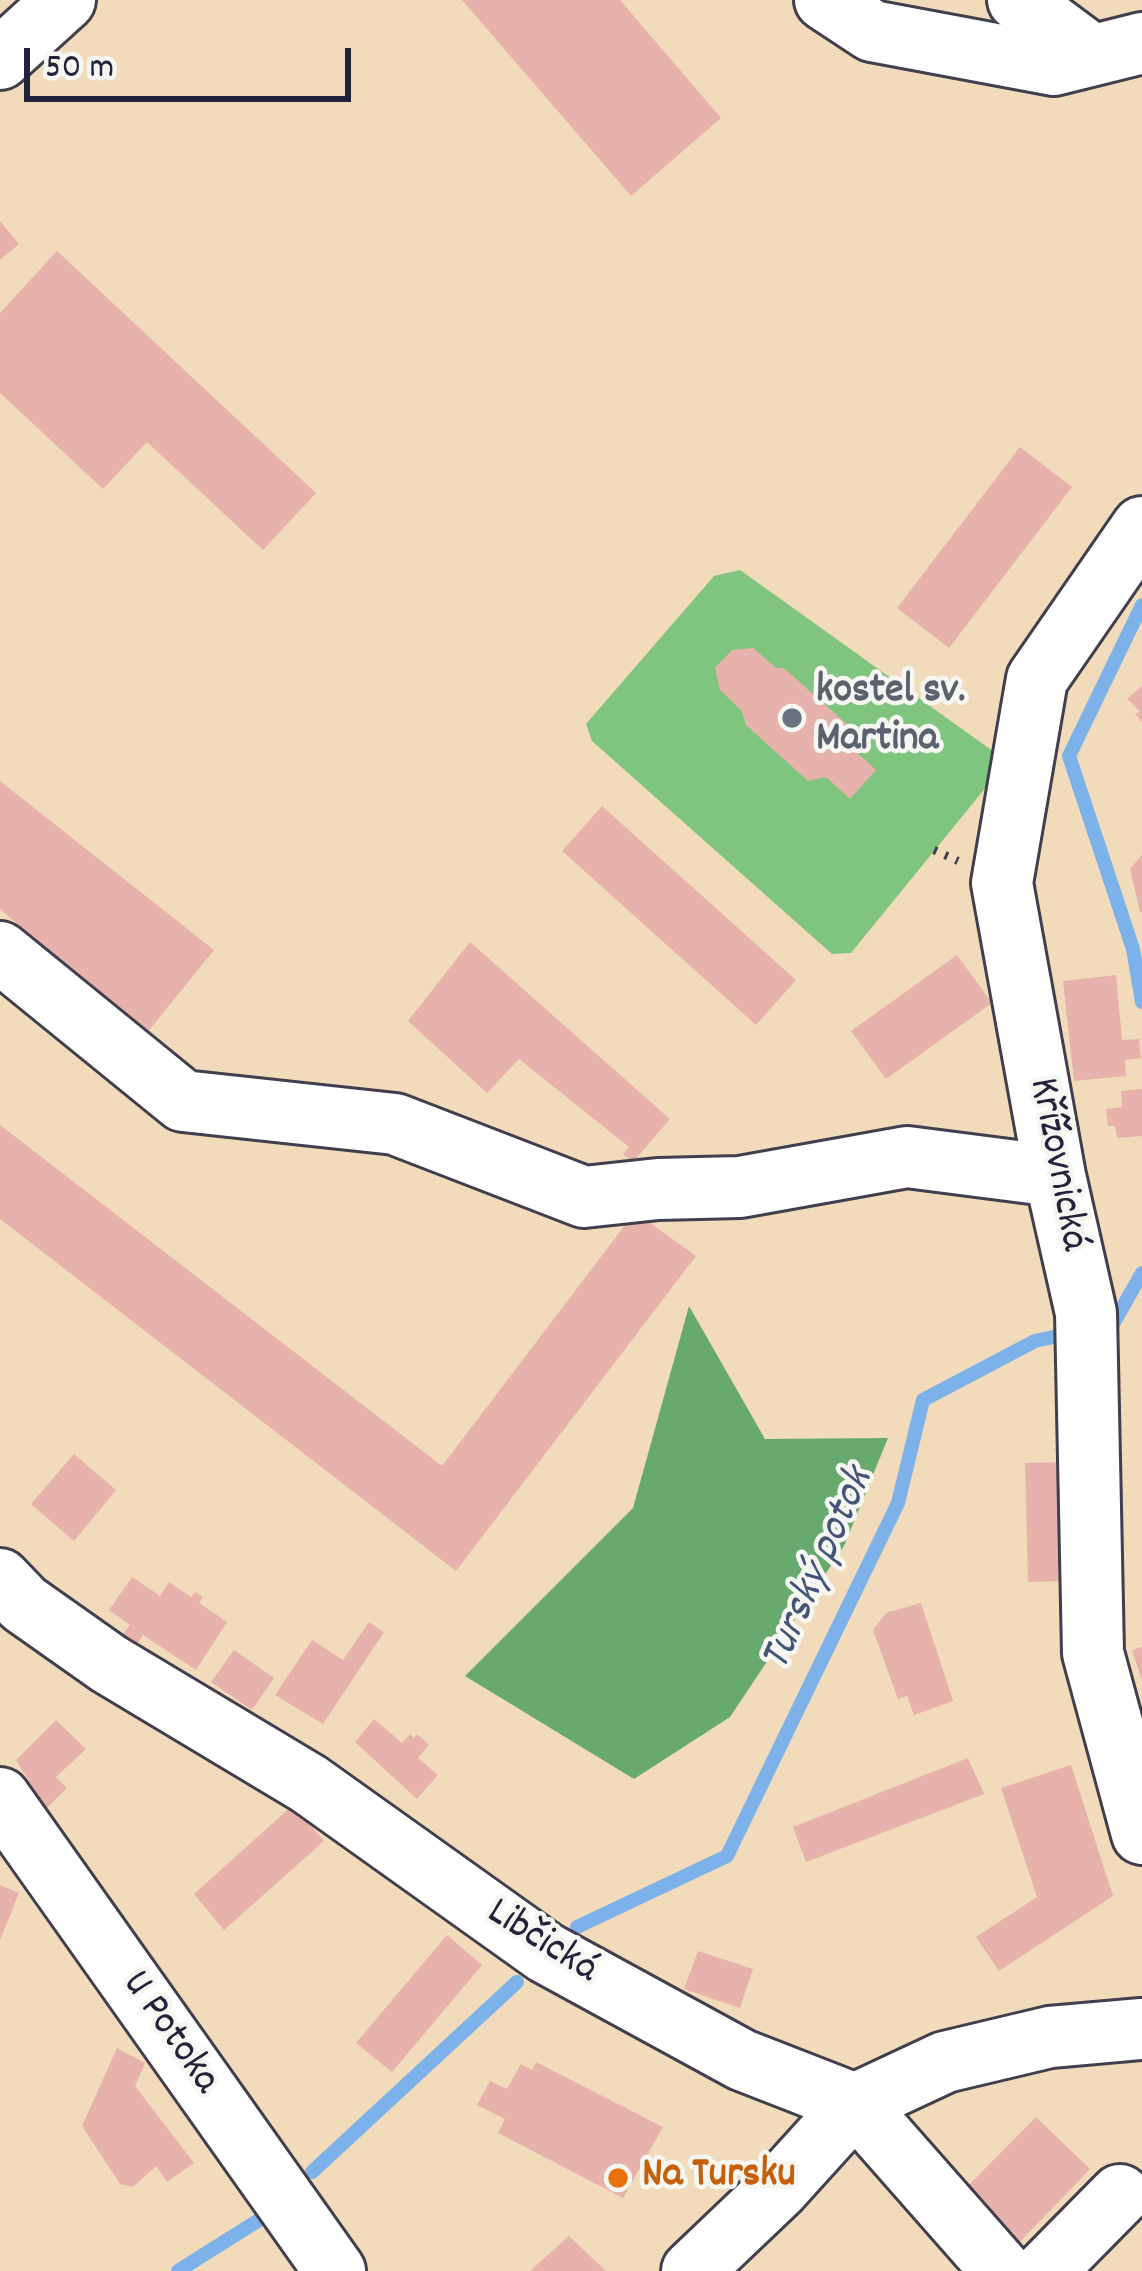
<!DOCTYPE html>
<html>
<head>
<meta charset="utf-8">
<style>
	body { margin:0 }
	#map { position:relative; width:1142px; height:2271px; overflow:hidden; background:#f1dbba; font-family:Dekko,sans-serif }
	canvas { display:block }
	.scale { position:absolute; left:24px; top:48px; width:327px; height:54px; box-sizing:border-box; border:6px solid #22223b; border-top:0; padding-left:15px; font-size:36px; line-height:42px; white-space:nowrap; color:#22223b; -webkit-text-stroke:9px #f6f6f2; paint-order:stroke }
</style>
</head>
<body>
<div id="map">
<canvas width="1142" height="2271"></canvas>
<div class="scale">50 m</div>
</div>
<script>
const c = document.querySelector('canvas').getContext('2d');
c.lineJoin = 'round';
function fill(path, color) { c.fillStyle = color; c.fill(path, 'evenodd'); }
const shape = rows => new Path2D(rows.map(r => 'M' + r).join(''));
function strokePath(path, color, width, dash) { c.strokeStyle = color; c.lineWidth = width; c.lineCap = dash ? 'butt' : 'round'; c.setLineDash(dash || []); c.stroke(path); }
function label(font, color, halo, rows, align = 'center') {
  c.font = font + ' Dekko,sans-serif'; c.lineWidth = 9; c.setLineDash([]); c.textBaseline = 'middle'; c.strokeStyle = halo; c.fillStyle = color; for (const [text, x, y, turn = 0] of rows) {
    c.save(); c.translate(x, y); c.rotate((+turn || 0) * Math.PI / 180); c.textAlign = isNaN(turn) ? turn : align; if (halo) c.strokeText(text, 0, 0); c.fillText(text, 0, 0); c.restore();
  }
}
fill(shape([
	[740,570,997,754,1000,770,851,953,832,954,592,741,586,724,714,576]
]), '#80c57f');
fill(shape([
	[689,1306,765,1439,888,1438,844,1546,730,1717,634,1779,465,1676,633,1508]
]), '#68aa6e');
strokePath(shape([
	[1142,605,1069,756,1133,949,1142,1002],
	[1105,1326,1113,1324,1142,1273],
	[577,1927,727,1856,898,1503,923,1400,1035,1341,1072,1333],
	[312,2172,517,1982],
	[178,2271,259,2220]
]), '#7cb1ea', 14);
fill(shape([
	[462,0,620,0,721,118,631,196],
	[0,221,19,244,0,260],
	[57,251,316,493,263,550,147,442,103,489,0,393,0,313],
	[1020,447,1072,487,949,648,897,608],
	[753,648,776,668,784,668,850,727,852,748,876,770,850,799,826,777,808,781,746,725,742,711,720,690,715,668,732,650],
	[1142,686,1142,722,1135,714,1140,711,1127,699],
	[0,781,214,950,146,1034,0,909],
	[602,806,796,980,756,1025,562,851],
	[1142,855,1142,912,1140,912,1130,869],
	[470,942,670,1119,633,1162,623,1154,629,1147,519,1059,487,1093,408,1021],
	[957,955,992,1003,886,1079,851,1031],
	[1116,975,1122,1040,1139,1039,1141,1058,1125,1060,1126,1076,1074,1081,1063,981],
	[1142,1089,1142,1136,1117,1138,1115,1126,1108,1126,1106,1109,1122,1107,1121,1091],
	[0,1125,442,1466,635,1212,696,1256,456,1571,0,1219],
	[74,1454,116,1490,74,1541,31,1504],
	[1063,1462,1065,1581,1028,1582,1025,1463],
	[132,1577,160,1596,169,1582,191,1597,195,1592,203,1597,199,1603,227,1622,196,1670,143,1635,138,1643,123,1634,130,1625,109,1610],
	[921,1603,953,1701,914,1715,907,1696,898,1699,873,1630,886,1613],
	[369,1622,384,1632,323,1724,275,1695,312,1640,343,1660],
	[1142,1647,1142,1678,1141,1678,1132,1650],
	[234,1650,274,1678,252,1710,211,1682],
	[374,1719,402,1743,410,1734,414,1738,417,1734,429,1745,418,1758,438,1775,417,1799,355,1742],
	[56,1720,86,1749,56,1777,67,1788,46,1809,16,1760],
	[968,1758,984,1794,806,1862,793,1827],
	[1071,1765,1113,1896,999,1971,976,1937,1037,1897,1001,1788],
	[293,1805,324,1841,224,1930,194,1894],
	[0,1885,19,1893,0,1940],
	[447,1935,482,1965,392,2072,356,2043],
	[698,1951,753,1969,740,2008,684,1989],
	[117,2048,145,2063,135,2086,194,2163,167,2182,156,2166,133,2187,120,2184,82,2126],
	[536,2062,663,2127,623,2198,498,2133,505,2119,477,2105,490,2081,507,2089,521,2064,532,2070],
	[1036,2117,1090,2169,1011,2251,956,2198],
	[569,2236,606,2271,530,2271]
]), '#e6b2ab');
const minor = shape([
	[825,0,872,31,1054,65,1142,43],
	[1018,0,1092,55],
	[0,59,65,0],
	[1142,527,1037,679,1002,883,1055,1176,1086,1313,1093,1653,1142,1834],
	[0,952,183,1101,395,1124,584,1197,658,1189,740,1187,907,1157,1055,1176],
	[0,1579,24,1604,109,1664,309,1784,546,1953,742,2060,855,2104,945,2062,1050,2037,1142,2029],
	[0,1798,335,2271],
	[692,2271,778,2189,855,2104,1002,2271],
	[1045,2271,1120,2195]
]);
strokePath(minor, '#413e4e', 66);
strokePath(shape([
	[934,850,958,861]
]), '#413e4e', 8, [3, 9]);
strokePath(minor, '#fff', 60);
for (const [x, y, r, color] of [
	[792,718,12,"#6b7280"],
	[618,2178,12,"#e8710a"]
]) { const dot = new Path2D(); dot.arc(x, y, r, 0, 2 * Math.PI); c.fillStyle = color; c.fill(dot); strokePath(dot, '#f6f6f2', 4.5); }
label('bold 42px', '#5b616d', '#f6f6f2', [
	["kostel sv.",816,694],
	["Martina",816,742]
], 'left');
label('42px', '#22223b', '#f6f6f2', [
	["Křížovnická",1055,1165,79],
	["Libčická",541,1944,32],
	["U Potoka",168,2034,55]
]);
label('bold 42px', '#c56008', '#f6f6f2', [
	["Na Tursku",642,2178]
], 'left');
label('italic 45px', '#425478', '#f6f6f2', [
	["Turský potok",821,1571,-66]
]);
</script>
</body>
</html>
